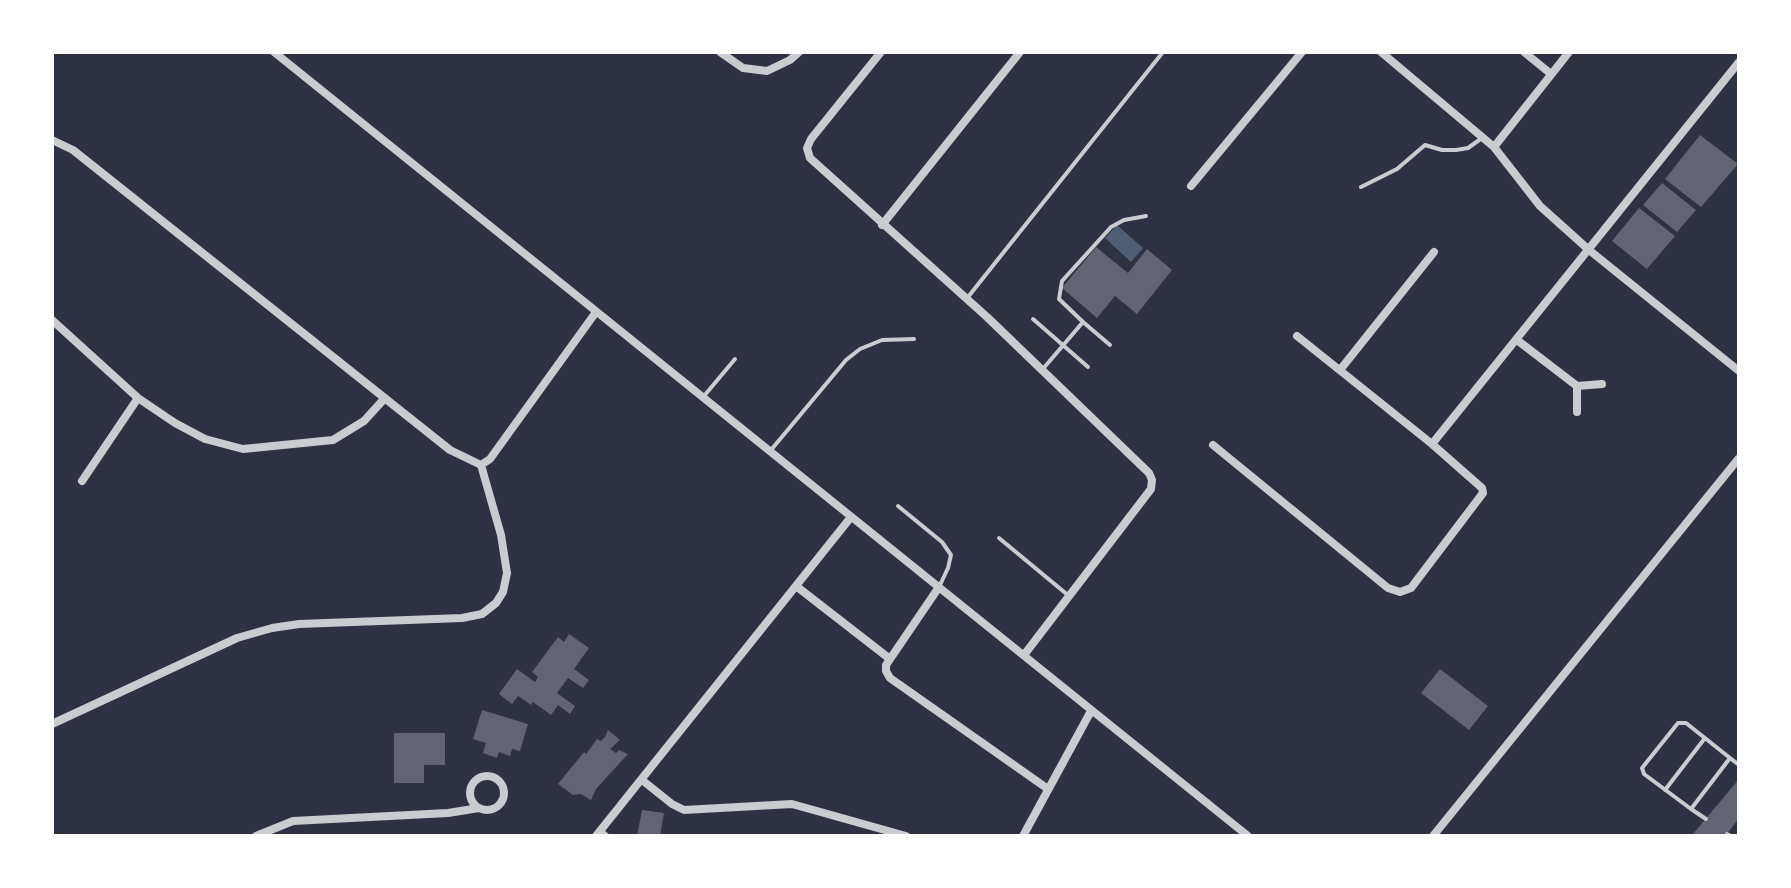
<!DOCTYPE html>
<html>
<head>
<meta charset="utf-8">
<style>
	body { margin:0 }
	#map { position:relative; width:1791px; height:888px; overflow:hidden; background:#2d3142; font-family:"Titillium Web",sans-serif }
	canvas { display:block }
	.frame { position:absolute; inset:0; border:54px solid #fff; pointer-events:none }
</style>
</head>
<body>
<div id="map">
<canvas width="1791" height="888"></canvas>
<div class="frame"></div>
</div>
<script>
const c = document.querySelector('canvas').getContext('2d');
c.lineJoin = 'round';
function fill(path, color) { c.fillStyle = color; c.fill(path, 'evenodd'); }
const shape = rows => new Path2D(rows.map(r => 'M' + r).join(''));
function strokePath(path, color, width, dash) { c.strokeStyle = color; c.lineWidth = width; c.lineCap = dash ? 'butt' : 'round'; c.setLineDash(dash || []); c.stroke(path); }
fill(shape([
	[1117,225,1143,248,1131,262,1105,238]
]), '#4f5d75');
fill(shape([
	[1700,135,1738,164,1701,207,1665,179],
	[1662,183,1696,210,1677,232,1643,205],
	[1639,208,1675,236,1647,269,1612,241],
	[1096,247,1128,273,1147,249,1172,270,1137,314,1115,296,1097,318,1062,288],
	[569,634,589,648,574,669,589,680,583,688,568,678,557,693,575,706,570,714,558,705,551,715,533,702,531,705,518,696,512,704,499,694,517,669,535,682,538,677,532,672,558,637,564,642],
	[1440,669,1488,706,1469,730,1421,693],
	[482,710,528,724,520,751,512,749,510,756,499,752,497,758,483,753,486,743,473,739],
	[608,730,620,740,610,749,616,753,619,750,628,754,596,789,591,800,581,794,573,795,558,784,584,752,586,754,597,739,601,741,605,737],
	[394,733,445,733,445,765,424,765,424,783,394,783],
	[1739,779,1739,818,1727,834,1695,836,1693,834],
	[642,810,664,813,660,836,637,836]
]), '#626471');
strokePath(shape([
	[1361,187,1397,169,1425,145,1442,150,1456,150,1468,148,1482,138],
	[968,297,1163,52],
	[1033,319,1088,367],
	[1083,322,1110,345],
	[1042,370,1083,322,1059,299,1062,281,1111,227,1124,220,1146,216],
	[704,396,735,359],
	[771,450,846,360,860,349,882,340,914,339],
	[898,506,942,542,951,555,948,568,940,585],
	[999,538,1069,596],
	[1665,790,1705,738],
	[1691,809,1644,774,1642,768,1678,723,1686,723,1730,758],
	[1706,819,1691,809,1730,758,1739,765],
	[601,830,608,836],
	[1727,834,1730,836]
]), '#caccd0', 4);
strokePath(shape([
	[274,52,1248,836],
	[720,52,743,68,767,71,790,60,799,52],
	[881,52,811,139,807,148,810,158,987,317,1149,473,1152,480,1151,489,1024,655],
	[1381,52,1494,147,1540,206,1589,250,1739,371],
	[1524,52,1551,74],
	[52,140,73,150,450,450,481,465],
	[1494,147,1569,52],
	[1191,186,1302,52],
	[882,225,1020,52],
	[52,320,138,398,175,423,205,439,243,449,333,440,364,421,385,398],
	[1517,340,1577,386,1602,384],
	[1340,370,1434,252],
	[1577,412,1577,386],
	[1432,444,1739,62],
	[1213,445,1388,588,1400,592,1411,588,1483,493,1482,488,1432,444,1297,336],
	[82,481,138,398],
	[796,586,890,659],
	[939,587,886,665,886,671,890,678,1048,789],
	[52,724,237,638,272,628,299,624,462,618,482,614,496,603,503,592,507,573,501,535,481,465,490,459,596,312],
	'470 793a17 17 0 1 1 34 0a17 17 0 1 1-34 0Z',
	[642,780,672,804,684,810,792,804,906,836],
	[256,836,293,821,448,813,479,808],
	[596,836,851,517],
	[1023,836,1091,711],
	[1433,836,1739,458]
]), '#caccd0', 8);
</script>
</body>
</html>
